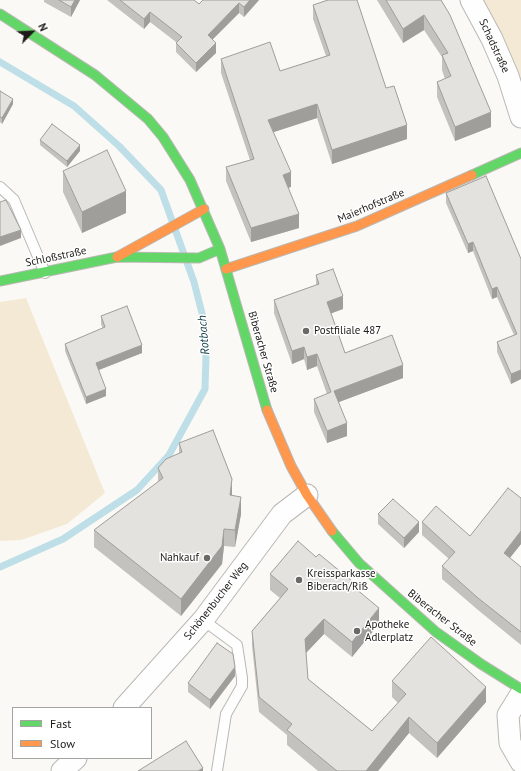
<!DOCTYPE html>
<html>
<head>
<meta charset="utf-8">
<style>
	body { margin:0 }
	#map { position:relative; width:521px; height:771px; overflow:hidden; background:#fbf9f5; font-family:"PT Sans",sans-serif }
	canvas { display:block }
	.legend { position:absolute; left:12px; top:707px; width:140px; height:52px; box-sizing:border-box; background:#fff; border:1px solid #a4a4a3; margin:0; padding:5px 7px; list-style:none; font-size:12px; color:#1c1b18 }
	.legend li { display:flex; align-items:center; gap:8px; height:20px }
	.legend b { width:20px; border:1px solid #a4a4a3 }
	.north { position:absolute; left:12px; top:12px; width:40px; height:40px; -webkit-text-stroke:3px #fff; paint-order:stroke; rotate:66deg; font-size:11px; font-weight:700; line-height:16px; text-align:center; color:#1c1b18 }
	.north::after { content:''; display:block; margin:auto; width:14px; height:18px; background:#1c1b18; clip-path:polygon(50% 0,100% 100%,50% 72%,0 100%) }
</style>
</head>
<body>
<div id="map">
<canvas width="521" height="771"></canvas>
<ul class="legend">
<li><b style="height:5px;background:#63d668"></b>Fast</li>
<li><b style="height:5px;background:#ff974d"></b>Slow</li>
</ul>
<div class="north">N</div>
</div>
<script>
const c = document.querySelector('canvas').getContext('2d');
c.lineJoin = 'round';
function fill(path, color) { c.fillStyle = color; c.fill(path, 'evenodd'); }
const shape = rows => new Path2D(rows.map(r => 'M' + r).join(''));
function strokePath(path, color, width, dash) { c.strokeStyle = color; c.lineWidth = width; c.lineCap = dash ? 'butt' : 'round'; c.setLineDash(dash || []); c.stroke(path); }
function label(font, color, halo, rows, align = 'center') {
  c.font = font + ' "PT Sans",sans-serif'; c.lineWidth = 3; c.setLineDash([]); c.textBaseline = 'middle'; c.strokeStyle = halo; c.fillStyle = color; for (const [text, x, y, turn = 0] of rows) {
    c.save(); c.translate(x, y); c.rotate((+turn || 0) * Math.PI / 180); c.textAlign = isNaN(turn) ? turn : align; if (halo) c.strokeText(text, 0, 0); c.fillText(text, 0, 0); c.restore();
  }
}
fill(shape([
	[480,0,521,0,521,87],
	[26,298,105,493,67,524,21,540,0,541,0,302]
]), '#f3e9d5');
strokePath(shape([
	[0,62,74,106,119,146,161,190,194,282,204,321,206,355,205,389,169,455,137,490,63,539,0,567]
]), '#bedfe8', 7);
const lane = shape([
	[0,187,14,200,45,273],
	[203,620,237,645,242,678,242,686,226,714,217,771]
]);
const street = shape([
	[471,0,492,39,508,76,521,117],
	[521,694,508,715,510,743,521,762],
	[124,708,203,620,282,514,307,495],
	[62,771,76,758]
]);
const fast = shape([
	[0,14,95,75,148,119,163,137,190,180,220,249,267,410],
	[472,175,521,153],
	[0,281,117,257,199,258,220,249],
	[332,531,359,563,436,632,481,664,521,689]
]);
const slow = shape([
	[117,257,204,209],
	[226,269,357,226,472,175],
	[267,410,291,466,307,495,332,531]
]);
strokePath(lane, '#b9b8b4', 12);
strokePath(street, '#b9b8b4', 23);
strokePath(fast, '#b9b8b4', 11);
strokePath(slow, '#b9b8b4', 11);
strokePath(lane, '#fefefe', 10);
strokePath(street, '#fefefe', 21);
strokePath(fast, '#63d668', 9);
strokePath(slow, '#ff974d', 9);
fill(shape([
	[44,0,80,0,71,17,44,2],
	[107,0,194,0,199,4,259,0,244,17,239,13,212,40,216,53,196,72,176,52,176,42,150,22,144,29],
	[377,0,441,0,491,127,455,141,437,97,437,82,445,79,442,70,442,57,424,30,403,43],
	[313,5,386,88,407,139,332,164,317,118,273,132,291,187,288,188,299,228,251,242,226,181,226,167,250,160,221,73,221,59,280,71,326,56,313,19],
	[0,91,13,104,2,124,0,122],
	[40,140,80,151,67,167,40,145],
	[63,171,126,213,82,233,63,192],
	[446,193,521,259,521,379,511,384,497,352,497,342,514,335,497,297,492,299,473,251,468,253,446,203],
	[316,275,343,309,331,313,345,353,403,378,338,402,347,436,327,443,314,412,314,399,327,394,317,366,307,370,304,359,292,364,274,313,274,300,316,285],
	[101,316,142,353,99,370,106,396,86,404,65,351,65,344,103,329,101,324],
	[179,443,232,496,241,514,235,547,224,546,222,564,181,616,94,547,94,530,158,482,158,468,179,454],
	[521,498,521,544,510,558,521,567,521,645,478,610,442,579,442,566,449,559,422,535,422,522,470,536],
	[378,514,419,532,404,548,378,524],
	[270,574,352,586,379,624,352,657,324,634,306,653,308,679,372,731,398,703,392,697,392,681,486,702,437,758,409,733,378,771,318,771,287,745,287,735,259,712,252,646,252,631,280,598,270,590],
	[235,676,210,709,188,692,188,683]
]), '#c3c2bf');
fill(shape([
	[75,0,80,0,71,17,71,7],
	[250,0,259,0,244,17,244,7],
	[239,3,239,13,208,44,208,35],
	[150,12,150,22,144,29,144,19],
	[424,15,424,30,403,43,403,29],
	[216,43,216,53,196,72,196,63],
	[13,99,13,104,2,124,2,118],
	[317,104,317,118,268,134,268,120],
	[491,112,491,127,455,141,455,127],
	[407,125,407,139,332,164,332,150],
	[80,145,80,151,67,167,67,161],
	[291,172,291,187,283,189,283,175],
	[126,191,126,213,82,233,82,212],
	[299,214,299,228,251,242,251,228],
	[21,230,21,238,0,246,0,237],
	[473,242,473,251,468,253,468,244],
	[497,287,497,297,492,299,492,289],
	[343,296,343,309,327,315,327,302],
	[142,345,142,353,96,371,96,363],
	[304,347,304,359,292,364,292,351],
	[317,354,317,366,307,370,307,357],
	[403,365,403,378,334,404,334,391],
	[521,370,521,379,511,384,511,374],
	[106,389,106,396,86,404,86,397],
	[347,423,347,436,327,443,327,431],
	[232,479,232,496,230,495],
	[241,497,241,514,235,547,235,530],
	[419,522,419,532,404,548,404,538],
	[224,529,224,546,222,564,181,616,181,599],
	[521,531,521,544,504,565,504,553],
	[379,608,379,624,352,657,352,642],
	[324,619,324,634,305,654,305,639],
	[235,667,235,676,210,709,210,700],
	[486,687,486,702,437,758,437,743],
	[409,717,409,733,378,771,366,771],
	[203,768,203,771,198,771]
]), '#9f9e9b');
const building = shape([
	[59,0,75,0,71,7,59,0],
	[120,0,194,0,199,4,203,0,250,0,244,7,239,3,208,35,216,43,196,63,176,43,182,37,150,12,144,19,120,0],
	[328,0,357,0,386,88,394,86,407,125,332,150,317,104,268,120,291,172,283,175,299,214,251,228,226,167,254,159,221,59,270,42,280,71,330,55,313,5,328,0],
	[386,0,441,0,450,15,491,112,455,127,437,82,451,76,442,55,448,53,424,15,403,29,386,0],
	[0,91,13,99,2,118,0,117,0,91],
	[52,124,80,145,67,161,40,140,52,124],
	[107,150,126,191,82,212,63,171,107,150],
	[486,176,521,259,521,370,511,374,497,342,517,334,497,287,492,289,473,242,468,244,446,193,486,176],
	[6,200,21,230,0,237,0,202,6,200],
	[333,269,343,296,327,302,345,353,392,335,403,365,334,391,347,423,327,431,314,399,331,392,317,354,307,357,304,347,292,351,274,300,319,284,316,275,333,269],
	[127,306,142,345,96,363,106,389,86,397,65,344,105,327,101,316,127,306],
	[213,430,232,479,230,495,241,497,235,530,224,529,222,546,181,599,94,530,163,478,158,468,166,459,182,452,179,443,213,430],
	[508,488,521,498,521,531,504,553,521,567,521,632,478,598,442,566,455,552,422,522,436,506,470,536,508,488],
	[393,499,419,522,404,538,378,514,393,499],
	[298,541,316,557,319,554,352,581,350,584,379,608,352,642,324,619,305,639,308,679,372,731,406,694,392,681,431,637,486,687,437,743,409,717,366,771,337,771,287,730,292,724,259,697,252,631,288,589,270,574,298,541],
	[217,643,233,654,235,667,210,700,188,683,217,643],
	[186,741,203,768,198,771,138,771,186,741]
]);
fill(building, '#e3e2de');
strokePath(building, '#9f9e9b', 1);
for (const [x, y, r, color] of [
	[306,331,4,"#6a6965"],
	[207,558,4,"#6a6965"],
	[299,580,4,"#6a6965"],
	[357,631,4,"#6a6965"]
]) { const dot = new Path2D(); dot.arc(x, y, r, 0, 2 * Math.PI); c.fillStyle = color; c.fill(dot); strokePath(dot, '#fff', 1.5); }
label('11px', '#1c1b18', '#fff', [
	["Schadstraße",494,46,65],
	["Maierhofstraße",371,206,-23],
	["Schloßstraße",56,257,-12],
	["Biberacher Straße",263,352,74],
	["Schönenbucher Weg",216,601,-52],
	["Biberacher Straße",442,618,38]
]);
label('11px', '#1c1b18', '#fff', [
	["Postfiliale 487",314,331],
	["Nahkauf",199,558,"right"],
	["Kreissparkasse",307,574],
	["Biberach/Riß",307,587],
	["Apotheke",365,625],
	["Adlerplatz",365,638]
], 'left');
label('italic 12px', '#0e3a46', '#fff', [
	["Rotbach",204,335,-95]
]);
</script>
</body>
</html>
